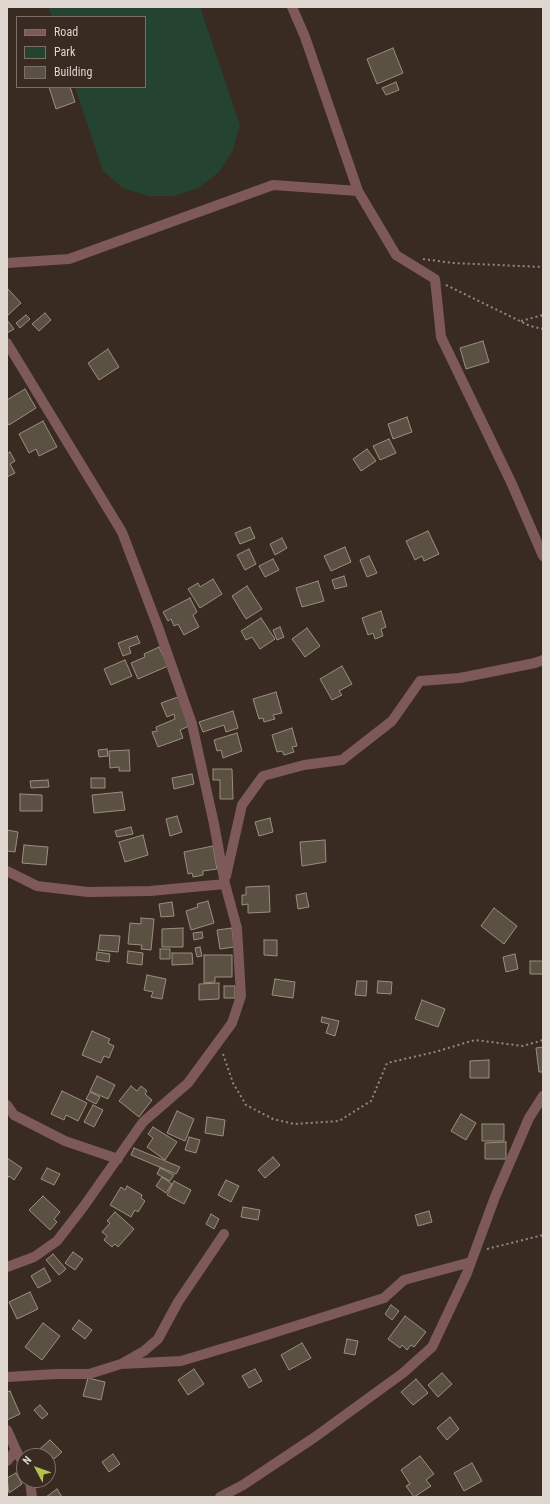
<!DOCTYPE html>
<html>
<head>
<meta charset="utf-8">
<style>
	body { margin:0 }
	#map { position:relative; width:550px; height:1504px; overflow:hidden; background:#392b21; font-family:"Roboto Condensed",sans-serif }
	canvas { display:block }
	.frame { position:absolute; inset:0; border:8px solid #dfd6d0; pointer-events:none }
	.legend { position:absolute; left:16px; top:16px; width:130px; height:72px; box-sizing:border-box; background:#392b21; border:1px solid #7b6f67; margin:0; padding:5px 7px; list-style:none; font-size:12px; color:#dfd6d0 }
	.legend li { display:flex; align-items:center; gap:8px; height:20px }
	.legend b { width:20px; border:1px solid #7b6f67 }
	.north { position:absolute; left:16px; top:1448px; width:40px; height:40px; box-sizing:border-box; background:#392b21; border:1px solid #7b6f67; border-radius:50%; rotate:311deg; font-size:11px; font-weight:700; line-height:16px; text-align:center; color:#dfd6d0 }
	.north::after { content:''; display:block; margin:auto; width:14px; height:18px; background:#b4c24b; clip-path:polygon(50% 0,100% 100%,50% 72%,0 100%) }
</style>
</head>
<body>
<div id="map">
<canvas width="550" height="1504"></canvas>
<div class="frame"></div>
<ul class="legend">
<li><b style="height:5px;background:#7e595a"></b>Road</li>
<li><b style="height:11px;background:#244331"></b>Park</li>
<li><b style="height:11px;background:#5b5142"></b>Building</li>
</ul>
<div class="north">N</div>
</div>
<script>
const c = document.querySelector('canvas').getContext('2d');
c.lineJoin = 'round';
function fill(path, color) { c.fillStyle = color; c.fill(path, 'evenodd'); }
const shape = rows => new Path2D(rows.map(r => 'M' + r).join(''));
function strokePath(path, color, width, dash) { c.strokeStyle = color; c.lineWidth = width; c.lineCap = dash ? 'butt' : 'round'; c.setLineDash(dash || []); c.stroke(path); }
fill(shape([
	[48,7,200,7,240,125,233,150,219,172,198,188,174,196,148,196,123,188,103,171,75,87,145,87,145,17,52,17]
]), '#244331');
const building = shape([
	[393,48,403,73,377,84,367,59,393,48],
	[396,82,399,90,386,95,382,88,396,82],
	[49,87,70,87,75,102,56,109,49,87],
	[7,288,21,303,7,316,7,288],
	[45,313,51,320,39,331,32,324,45,313],
	[26,315,30,319,20,328,16,323,26,315],
	[7,320,14,329,7,333,7,320],
	[483,341,489,362,466,369,460,348,483,341],
	[108,349,119,367,99,380,88,363,108,349],
	[25,389,36,408,9,425,7,422,7,400,25,389],
	[407,417,412,432,393,439,388,424,407,417],
	[43,421,57,447,39,456,36,449,29,453,19,434,43,421],
	[389,439,396,453,380,460,373,446,389,439],
	[367,449,376,461,361,471,353,459,367,449],
	[10,452,15,461,10,464,15,473,7,477,7,454,10,452],
	[250,527,255,538,240,544,235,533,250,527],
	[428,531,439,554,424,561,422,556,415,560,406,541,428,531],
	[282,538,287,548,275,555,270,544,282,538],
	[345,547,351,562,331,571,324,556,345,547],
	[249,549,256,564,245,570,237,555,249,549],
	[369,556,377,573,367,577,360,560,369,556],
	[273,559,279,570,265,577,259,566,273,559],
	[344,576,347,586,335,589,332,580,344,576],
	[213,579,222,594,200,608,188,589,198,583,200,587,213,579],
	[318,581,324,601,302,607,296,588,318,581],
	[247,586,262,609,246,619,232,596,247,586],
	[190,598,197,612,193,615,199,627,184,635,178,624,174,626,171,619,168,621,163,612,190,598],
	[381,611,386,627,381,629,383,636,375,639,373,633,368,635,362,618,381,611],
	[261,618,275,639,260,649,252,637,246,640,241,631,261,618],
	[280,627,284,637,277,640,273,630,280,627],
	[307,628,320,646,305,657,292,639,307,628],
	[137,636,140,643,129,647,131,653,123,656,118,643,137,636],
	[159,647,168,666,138,679,131,663,145,657,144,654,159,647],
	[125,660,132,676,111,685,104,669,125,660],
	[342,666,352,684,339,691,342,695,332,700,320,679,342,666],
	[276,692,282,713,273,715,275,719,264,722,263,718,259,719,253,699,276,692],
	[178,697,189,726,180,730,183,738,158,747,152,732,157,731,156,727,175,719,174,714,167,717,161,703,178,697],
	[233,711,238,728,226,732,224,725,203,732,199,722,233,711],
	[292,728,297,746,292,747,294,752,284,755,282,751,277,752,272,735,292,728],
	[237,733,242,751,223,758,221,750,217,751,214,740,237,733],
	[107,749,108,756,99,757,98,750,107,749],
	[129,750,130,771,119,771,119,767,110,768,109,751,129,750],
	[213,769,232,769,233,799,220,799,220,780,213,780,213,769],
	[192,774,194,784,174,789,172,778,192,774],
	[91,778,105,778,105,788,91,788,91,778],
	[48,780,49,787,31,788,30,781,48,780],
	[122,792,125,810,94,813,92,795,122,792],
	[20,794,42,795,42,811,20,811,20,794],
	[177,816,182,832,170,836,166,819,177,816],
	[270,818,273,832,259,836,255,822,270,818],
	[131,827,133,834,117,837,115,831,131,827],
	[7,830,18,832,15,852,7,851,7,830],
	[143,835,148,855,125,862,119,842,143,835],
	[325,840,326,862,302,866,300,842,325,840],
	[24,845,48,847,46,865,22,863,24,845],
	[213,846,217,869,203,871,203,875,193,877,192,873,188,874,184,852,213,846],
	[269,886,270,912,248,913,248,904,242,905,242,895,246,895,246,887,269,886],
	[306,893,309,907,298,909,296,895,306,893],
	[208,901,214,923,191,930,186,911,198,907,197,904,208,901],
	[172,902,174,916,161,917,159,904,172,902],
	[494,908,517,926,504,944,481,926,494,908],
	[141,918,154,919,151,950,141,949,142,945,128,944,130,923,141,924,141,918],
	[183,928,183,947,162,947,162,929,183,928],
	[232,928,234,947,220,949,217,930,232,928],
	[202,932,203,938,194,940,193,933,202,932],
	[100,935,120,936,118,952,98,950,100,935],
	[264,940,277,940,277,956,264,955,264,940],
	[200,947,202,956,197,957,195,948,200,947],
	[160,949,170,949,170,959,160,959,160,949],
	[128,951,143,953,142,965,127,963,128,951],
	[97,952,110,954,109,962,96,960,97,952],
	[172,953,192,953,193,964,172,965,172,953],
	[515,954,518,969,506,972,503,957,515,954],
	[204,955,232,955,232,977,215,977,215,982,204,983,204,955],
	[530,961,543,961,543,974,530,974,530,961],
	[147,975,166,979,162,999,151,997,153,992,144,990,147,975],
	[275,979,295,982,293,998,272,995,275,979],
	[357,981,367,981,366,996,355,995,357,981],
	[378,981,392,982,391,994,377,993,378,981],
	[219,983,219,999,199,1000,199,984,219,983],
	[224,986,235,986,235,998,224,998,224,986],
	[422,1000,445,1009,438,1027,415,1019,422,1000],
	[322,1017,339,1021,335,1036,326,1033,329,1024,321,1022,322,1017],
	[92,1031,110,1039,108,1043,114,1046,109,1058,104,1056,101,1063,82,1055,92,1031],
	[543,1047,543,1072,539,1072,536,1048,543,1047],
	[489,1060,489,1078,470,1078,470,1061,489,1060],
	[97,1076,115,1085,108,1099,90,1091,97,1076],
	[131,1086,137,1091,141,1086,147,1091,145,1094,152,1100,139,1117,119,1101,131,1086],
	[62,1091,87,1103,78,1121,66,1115,64,1120,51,1114,62,1091],
	[90,1092,100,1097,96,1104,86,1099,90,1092],
	[93,1105,103,1110,94,1127,84,1122,93,1105],
	[177,1111,194,1119,185,1141,167,1133,177,1111],
	[461,1114,476,1123,466,1140,451,1131,461,1114],
	[207,1117,225,1120,223,1136,205,1133,207,1117],
	[482,1124,504,1124,504,1141,482,1141,482,1124],
	[153,1127,177,1142,165,1160,147,1147,153,1138,148,1134,153,1127],
	[189,1137,200,1140,196,1153,185,1150,189,1137],
	[506,1142,506,1159,485,1159,485,1143,506,1142],
	[134,1148,180,1167,176,1174,131,1155,134,1148],
	[273,1157,280,1165,265,1178,258,1170,273,1157],
	[7,1158,22,1168,14,1180,9,1176,7,1179,7,1158],
	[47,1168,60,1174,54,1185,41,1179,47,1168],
	[160,1168,174,1175,170,1181,157,1174,160,1168],
	[162,1177,172,1184,166,1193,156,1186,162,1177],
	[226,1180,239,1186,231,1202,218,1195,226,1180],
	[174,1181,191,1190,184,1204,167,1195,174,1181],
	[127,1186,142,1195,141,1198,145,1201,138,1212,135,1210,131,1217,110,1205,121,1187,125,1190,127,1186],
	[43,1196,60,1212,54,1219,57,1222,50,1230,29,1210,43,1196],
	[243,1207,260,1210,258,1220,241,1217,243,1207],
	[429,1211,432,1222,418,1226,415,1215,429,1211],
	[115,1212,134,1229,118,1247,115,1244,112,1247,104,1240,107,1236,102,1232,110,1223,107,1221,115,1212],
	[211,1214,219,1219,214,1229,206,1224,211,1214],
	[73,1252,83,1259,75,1270,65,1263,73,1252],
	[53,1254,66,1269,59,1275,46,1260,53,1254],
	[44,1268,51,1281,38,1288,31,1276,44,1268],
	[30,1292,38,1309,17,1319,9,1302,30,1292],
	[391,1305,399,1311,392,1320,385,1314,391,1305],
	[405,1316,426,1332,414,1347,411,1345,407,1350,402,1345,400,1348,388,1339,405,1316],
	[79,1320,92,1330,85,1339,72,1329,79,1320],
	[43,1323,60,1336,42,1360,25,1347,43,1323],
	[347,1339,358,1341,355,1355,344,1353,347,1339],
	[302,1343,311,1358,289,1370,281,1355,302,1343],
	[194,1369,204,1384,188,1395,178,1380,194,1369],
	[255,1369,262,1381,249,1388,242,1376,255,1369],
	[442,1373,452,1384,438,1397,428,1385,442,1373],
	[88,1378,105,1382,101,1400,83,1396,88,1378],
	[416,1379,428,1393,413,1405,401,1392,416,1379],
	[10,1391,20,1414,7,1420,7,1392,10,1391],
	[40,1405,48,1414,42,1419,34,1410,40,1405],
	[450,1417,459,1429,447,1440,437,1428,450,1417],
	[50,1440,62,1452,48,1464,48,1456,36,1456,34,1454,50,1440],
	[113,1454,120,1464,109,1472,102,1462,113,1454],
	[420,1456,434,1474,426,1480,431,1486,414,1497,406,1486,410,1484,401,1470,420,1456],
	[472,1463,482,1481,464,1491,454,1473,472,1463],
	[16,1473,22,1484,9,1493,7,1478,16,1473],
	[57,1489,62,1497,46,1497,57,1489]
]);
fill(building, '#5b5142');
strokePath(building, '#9a8f7f', 1);
strokePath(shape([
	[423,259,453,263,543,267],
	[446,285,530,326,543,329],
	[521,321,543,315],
	[223,1054,233,1083,246,1105,273,1119,294,1124,339,1121,371,1101,387,1063,435,1052,475,1040,523,1046,543,1040],
	[487,1249,543,1235]
]), '#938880', 2, [2, 3]);
strokePath(shape([
	[292,7,305,37,358,191,396,255,435,279,441,337,511,482,543,556],
	[7,263,69,259,273,185,358,191],
	[7,343,122,532,158,627,192,724,214,824,225,884,237,928,241,996,232,1023,188,1083,143,1122,84,1206,57,1241,34,1257,7,1267],
	[7,871,37,886,88,892,150,891,225,884],
	[226,876,242,805,263,776,304,765,342,760,392,721,420,681,460,678,535,663,543,660],
	[7,1105,14,1115,65,1141,118,1159],
	[121,1364,181,1361,251,1340,384,1298,404,1280,471,1262],
	[7,1377,56,1374,89,1374,121,1364,144,1351,158,1339,178,1302,224,1234],
	[7,1430,16,1450,7,1461],
	[16,1450,24,1465],
	[30,1480,32,1497],
	[220,1497,243,1485,315,1437,403,1373,432,1347,467,1273,495,1197,529,1118,543,1096]
]), '#7e595a', 10);
</script>
</body>
</html>
